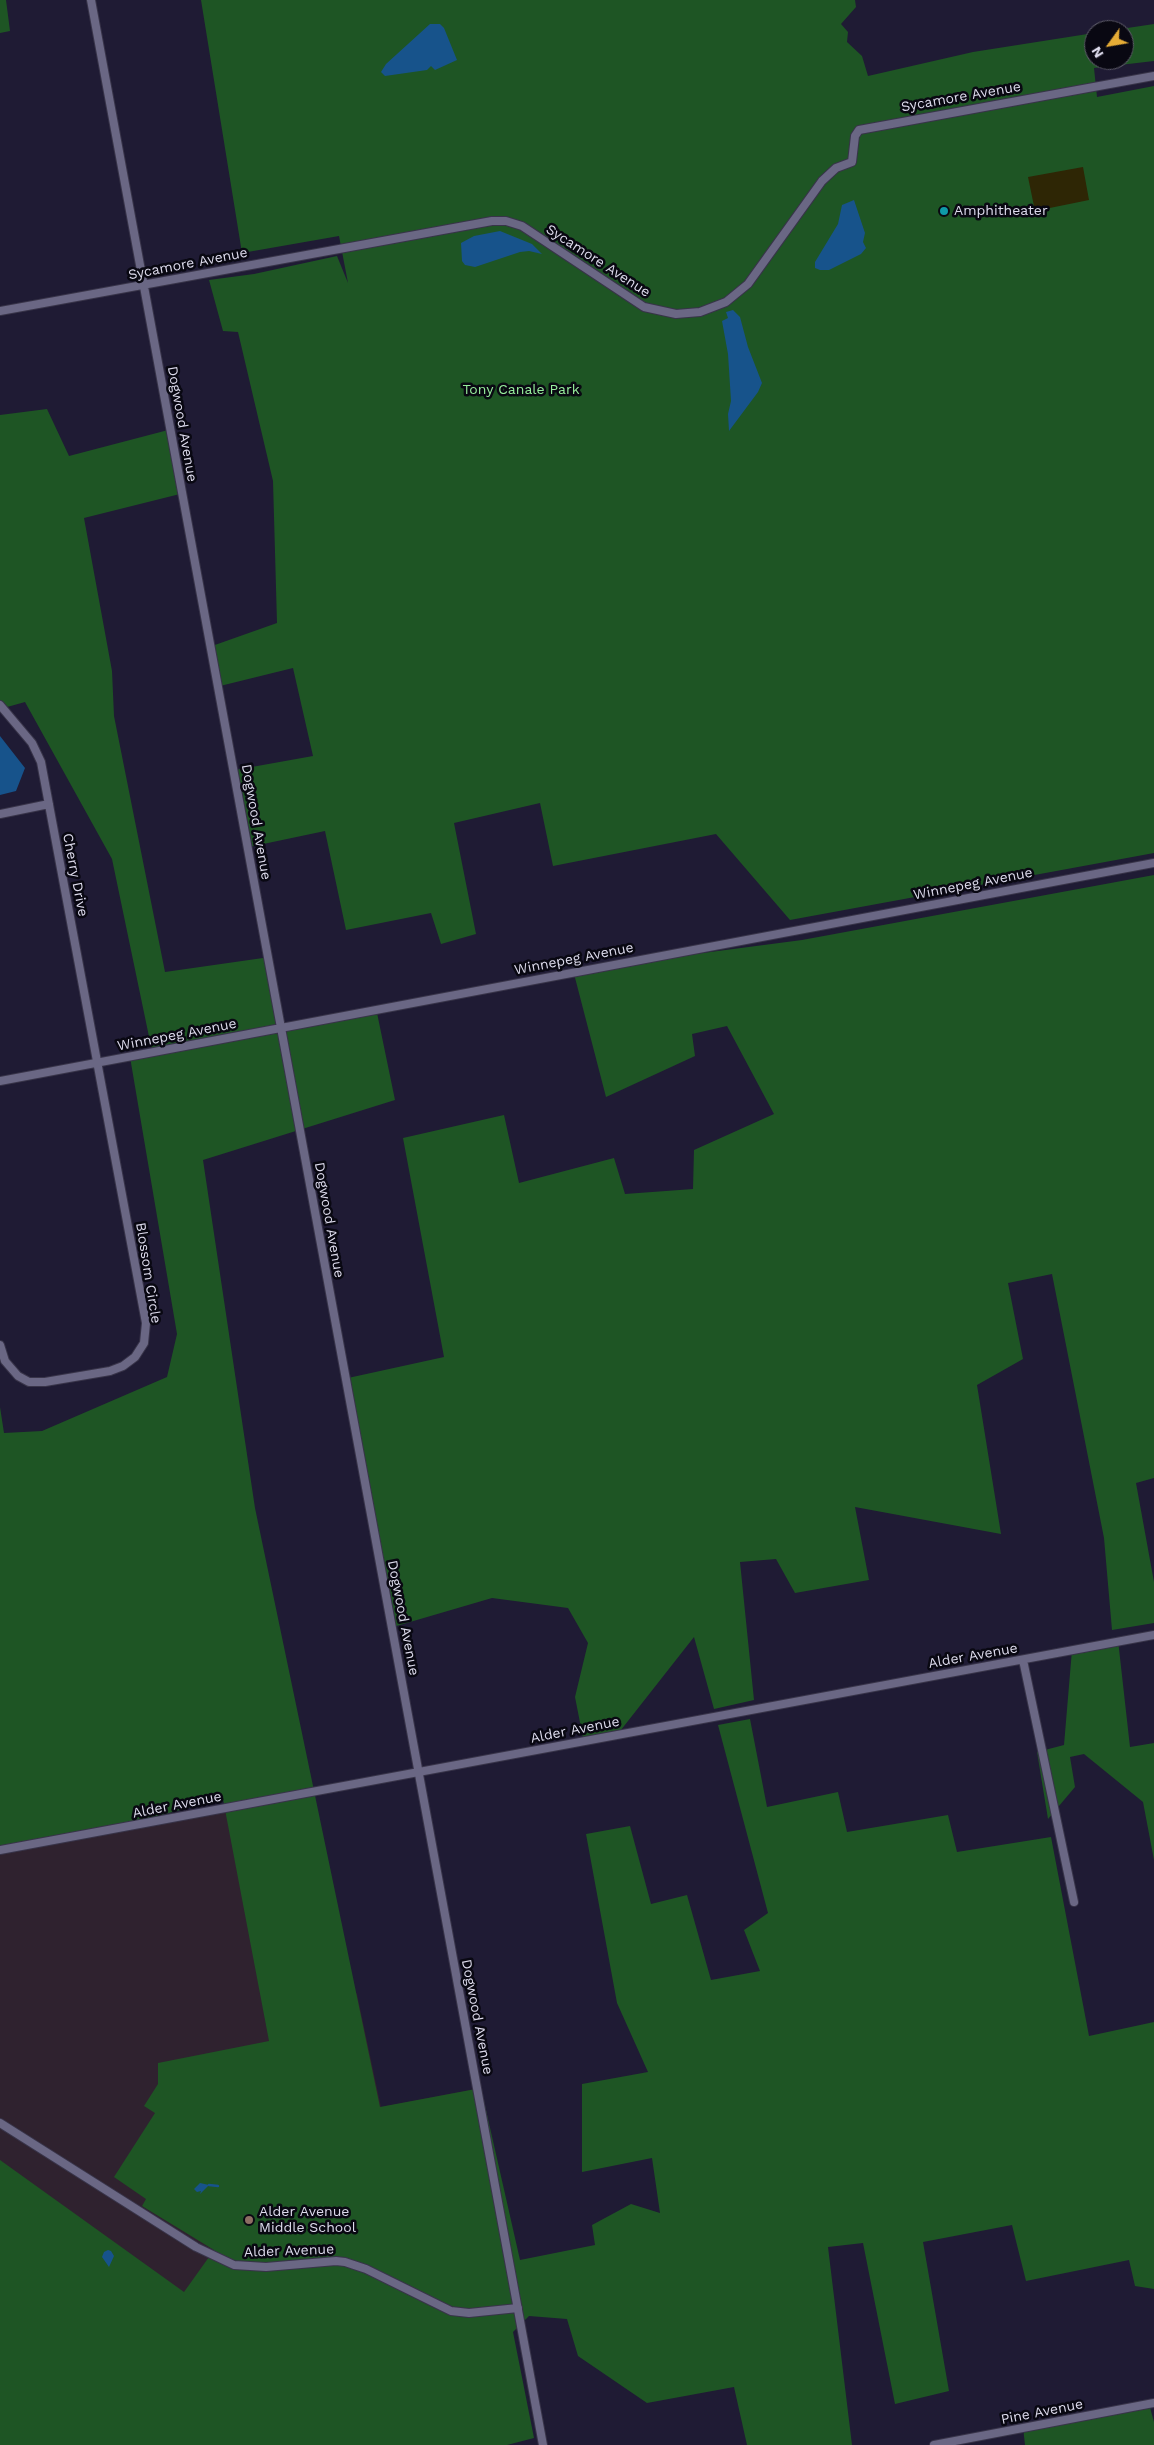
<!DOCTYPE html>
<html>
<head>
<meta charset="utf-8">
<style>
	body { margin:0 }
	#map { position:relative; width:1154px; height:2445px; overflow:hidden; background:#1f1b34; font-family:"Work Sans",sans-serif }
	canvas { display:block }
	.north { position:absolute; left:1084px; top:20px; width:50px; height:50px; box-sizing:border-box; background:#090812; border:1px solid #5e5c69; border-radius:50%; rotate:238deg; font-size:14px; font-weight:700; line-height:20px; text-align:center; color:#dddbec }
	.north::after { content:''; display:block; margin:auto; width:18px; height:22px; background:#e6ac36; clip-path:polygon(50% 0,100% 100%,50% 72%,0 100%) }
</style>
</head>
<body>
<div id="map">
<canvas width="1154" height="2445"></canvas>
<div class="north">N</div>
</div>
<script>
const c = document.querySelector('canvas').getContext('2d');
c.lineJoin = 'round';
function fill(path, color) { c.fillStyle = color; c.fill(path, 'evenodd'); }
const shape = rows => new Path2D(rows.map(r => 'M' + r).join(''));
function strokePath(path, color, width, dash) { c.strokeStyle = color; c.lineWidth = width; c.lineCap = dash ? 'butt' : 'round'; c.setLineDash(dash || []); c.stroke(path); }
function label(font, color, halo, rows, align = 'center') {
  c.font = font + ' "Work Sans",sans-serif'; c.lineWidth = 5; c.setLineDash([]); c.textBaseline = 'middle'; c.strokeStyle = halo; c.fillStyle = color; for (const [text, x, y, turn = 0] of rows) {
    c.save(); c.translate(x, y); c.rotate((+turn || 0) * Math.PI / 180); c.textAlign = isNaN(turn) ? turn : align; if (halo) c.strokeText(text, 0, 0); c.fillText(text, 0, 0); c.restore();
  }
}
fill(shape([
	[225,1809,357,1994,381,2107,481,2088,513,2332,0,2396,0,1851]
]), '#2f222f');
fill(shape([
	[0,0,6,0,10,31,0,33],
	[201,0,855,0,856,7,841,24,848,32,847,42,862,56,868,76,973,52,1094,33,1094,60,1124,60,1124,30,1114,30,1154,24,1154,61,1094,68,1097,97,1154,86,1154,853,790,920,716,834,553,866,540,803,454,823,476,934,441,944,431,913,346,930,325,831,249,847,235,770,313,756,293,668,220,686,212,646,277,623,273,481,238,332,223,331,209,280,254,274,337,256,348,283,339,236,242,253],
	[47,409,69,456,172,429,184,493,84,518,112,671,114,716,165,972,270,957,283,1025,376,1008,395,1100,203,1160,255,1508,380,2107,481,2088,520,2260,595,2245,592,2225,631,2204,660,2213,652,2158,582,2172,582,2084,648,2072,617,2003,586,1834,630,1826,651,1904,687,1895,711,1980,760,1971,744,1930,768,1913,718,1725,750,1719,767,1807,838,1792,847,1832,948,1815,957,1852,1051,1837,1089,2036,1154,2022,1154,2289,1135,2286,1129,2260,1026,2281,1012,2225,923,2242,949,2391,895,2404,863,2243,828,2247,852,2445,747,2445,734,2387,647,2403,578,2356,567,2319,529,2316,513,2332,534,2438,507,2445,0,2445,0,2160,184,2292,214,2250,142,2206,146,2199,114,2177,155,2113,144,2106,158,2084,158,2063,269,2041,223,1799,83,1835,0,1850,0,1407,4,1433,42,1431,167,1377,177,1334,130,1057,152,1051,112,859,25,702,0,709,0,415],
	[1154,875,1154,1478,1136,1483,1154,1582,1154,1623,1112,1630,1104,1538,1052,1274,1008,1283,1023,1359,977,1385,1001,1534,855,1507,869,1580,795,1593,776,1559,740,1562,754,1700,714,1709,694,1637,617,1735,584,1743,575,1697,588,1643,568,1608,492,1598,393,1627,348,1378,444,1357,403,1138,504,1115,519,1183,614,1158,625,1194,693,1189,694,1150,774,1114,727,1026,692,1034,695,1056,606,1097,573,970,802,940],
	[1118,1640,1130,1747,1154,1743,1154,1860,1143,1802,1084,1754,1070,1757,1075,1787,1048,1819,1037,1752,1064,1745,1072,1650],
	[1149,2404,1154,2422,1154,2445,1025,2445,1023,2427]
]), '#1e5524');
fill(shape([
	[1083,167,1089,200,1035,211,1028,177]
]), '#2e2605');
fill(shape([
	[430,24,440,24,444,28,457,60,435,70,431,66,427,70,385,76,381,72,386,64],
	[854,200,865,233,863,242,866,248,861,254,829,270,820,270,815,268,815,262,838,224,842,205],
	[500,231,532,244,542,254,529,251,520,252,475,267,465,265,462,261,461,243,474,236],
	[733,310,740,317,748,347,762,383,758,392,729,431,728,414,731,401,728,354,722,321,728,318,726,312],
	[0,736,25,768,16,791,0,795],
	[200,2183,209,2185,200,2194,201,2191,197,2192,194,2189],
	[108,2250,111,2251,114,2256,109,2267,102,2257,104,2252]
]), '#17538b');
strokePath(shape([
	[209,2185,218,2186]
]), '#17538b', 2.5);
const minor = shape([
	[91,0,543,2445],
	[0,311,492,221,506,221,522,226,644,307,676,314,700,312,726,302,748,284,822,181,836,168,852,162,855,136,859,130,1154,76],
	[0,705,32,743,41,762,146,1323,144,1343,135,1357,123,1366,110,1371,45,1382,29,1382,18,1376,5,1361,0,1345],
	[0,814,49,804],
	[0,1081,1154,863],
	[1023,1660,1074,1902],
	[0,1850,1154,1635],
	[0,2123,196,2247,234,2265,266,2267,336,2261,345,2262,366,2269,451,2311,469,2313,518,2308],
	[934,2445,1154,2403]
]);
strokePath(minor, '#383449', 10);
strokePath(minor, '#6a6784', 8);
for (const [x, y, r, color] of [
	[944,211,5,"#0f9aa8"],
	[249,2220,5,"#8d6e63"]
]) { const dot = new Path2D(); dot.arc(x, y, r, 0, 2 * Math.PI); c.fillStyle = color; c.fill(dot); strokePath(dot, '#090812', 2); }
label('14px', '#dddbec', '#090812', [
	["Sycamore Avenue",961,97,-10],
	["Sycamore Avenue",598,261,33],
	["Sycamore Avenue",188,264,-11],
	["Dogwood Avenue",182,424,80],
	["Dogwood Avenue",256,822,80],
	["Cherry Drive",75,875,79],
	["Winnepeg Avenue",973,884,-11],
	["Winnepeg Avenue",574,959,-11],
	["Winnepeg Avenue",177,1035,-11],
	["Dogwood Avenue",329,1220,80],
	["Blossom Circle",148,1273,81],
	["Dogwood Avenue",403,1618,79],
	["Alder Avenue",973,1656,-10],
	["Alder Avenue",575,1730,-11],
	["Alder Avenue",177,1805,-11],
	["Dogwood Avenue",477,2017,79],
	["Alder Avenue",289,2251,-2],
	["Pine Avenue",1042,2412,-11]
]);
label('14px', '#dddbec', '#090812', [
	["Amphitheater",954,211],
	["Alder Avenue",259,2212],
	["Middle School",259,2228]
], 'left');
label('14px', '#98ee9d', '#090812', [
	["Tony Canale Park",521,390]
]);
</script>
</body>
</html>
